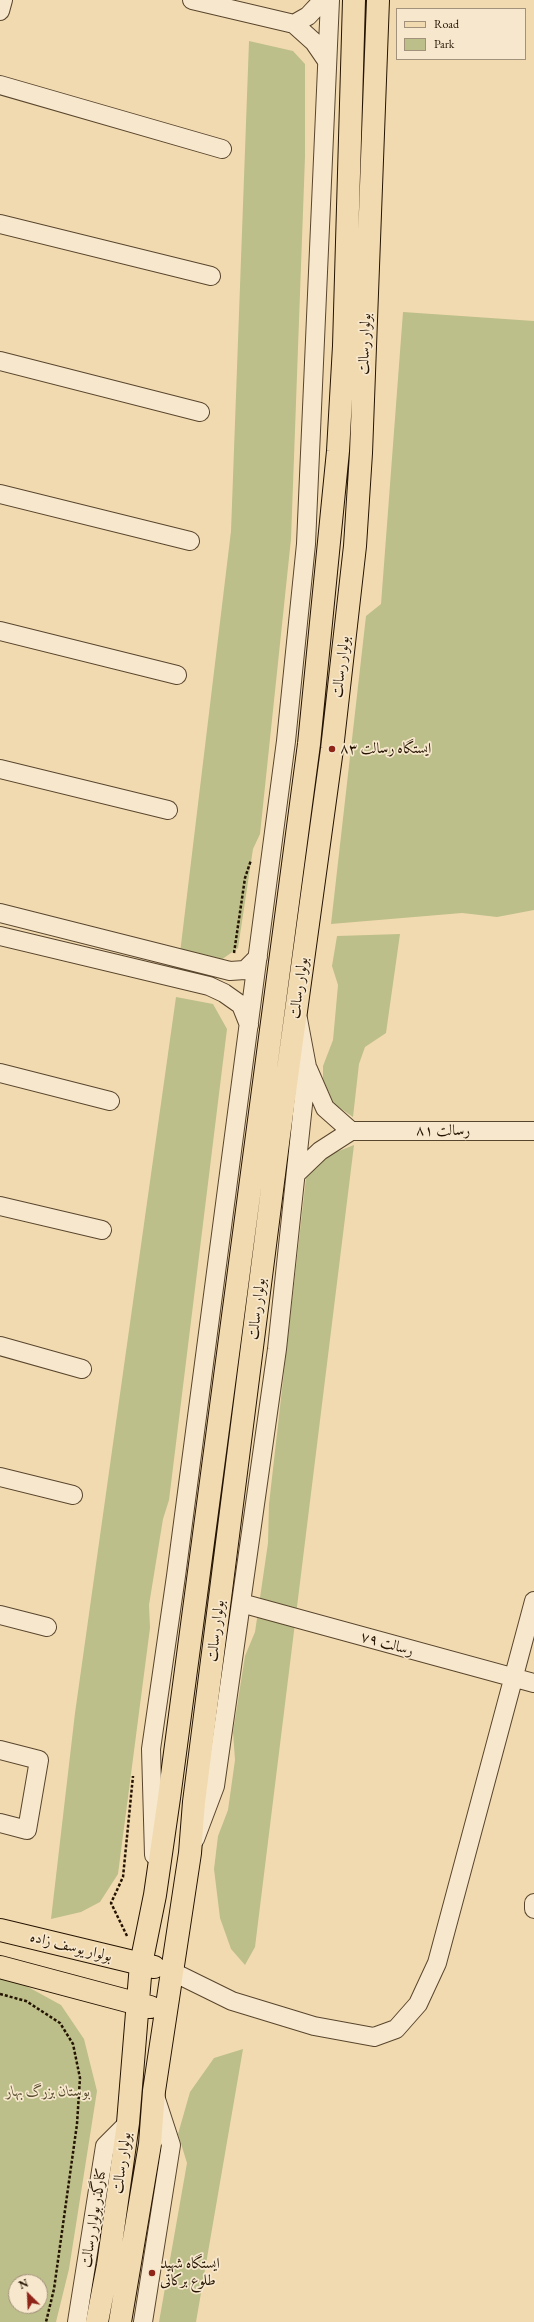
<!DOCTYPE html>
<html>
<head>
<meta charset="utf-8">
<style>
	body { margin:0 }
	#map { position:relative; width:534px; height:2322px; overflow:hidden; background:#f2dab0; font-family:"EB Garamond",serif }
	canvas { display:block }
	.legend { position:absolute; left:396px; top:8px; width:130px; height:52px; box-sizing:border-box; background:#f7e7cc; border:1px solid #a3927b; margin:0; padding:5px 7px; list-style:none; font-size:12px; color:#241301 }
	.legend li { display:flex; align-items:center; gap:8px; height:20px }
	.legend b { width:20px; border:1px solid #a3927b }
	.north { position:absolute; left:8px; top:2274px; width:40px; height:40px; box-sizing:border-box; background:#f7e7cc; border:1px solid #a3927b; border-radius:50%; rotate:336deg; font-size:11px; font-weight:700; line-height:16px; text-align:center; color:#241301 }
	.north::after { content:''; display:block; margin:auto; width:14px; height:18px; background:#8f2418; clip-path:polygon(50% 0,100% 100%,50% 72%,0 100%) }
</style>
</head>
<body>
<div id="map">
<canvas width="534" height="2322"></canvas>
<ul class="legend">
<li><b style="height:5px;background:#f2dab0"></b>Road</li>
<li><b style="height:11px;background:#bcbf8a"></b>Park</li>
</ul>
<div class="north">N</div>
</div>
<script>
const c = document.querySelector('canvas').getContext('2d');
c.lineJoin = 'round';
function fill(path, color) { c.fillStyle = color; c.fill(path, 'evenodd'); }
const shape = rows => new Path2D(rows.map(r => 'M' + r).join(''));
function strokePath(path, color, width, dash) { c.strokeStyle = color; c.lineWidth = width; c.lineCap = dash ? 'butt' : 'round'; c.setLineDash(dash || []); c.stroke(path); }
function label(font, color, halo, rows, align = 'center') {
  c.font = font + ' "EB Garamond",Amiri,serif'; c.lineWidth = 3.5; c.setLineDash([]); c.textBaseline = 'middle'; c.strokeStyle = halo; c.fillStyle = color; for (const [text, x, y, turn = 0] of rows) {
    c.save(); c.translate(x, y); c.rotate((+turn || 0) * Math.PI / 180); c.textAlign = isNaN(turn) ? turn : align; if (halo) c.strokeText(text, 0, 0); c.fillText(text, 0, 0); c.restore();
  }
}
fill(shape([
	[249,41,293,51,305,64,305,157,291,539,260,834,253,849,238,948,221,960,180,953,231,531],
	[403,312,534,321,534,910,497,917,462,913,331,924,366,616,381,604],
	[400,934,386,1033,365,1047,359,1064,353,1117,334,1104,323,1079,323,1066,333,1040,338,985,332,966,337,936],
	[176,997,213,1004,227,1029,169,1500,163,1519,149,1605,150,1628,118,1874,100,1902,81,1912,51,1919,75,1713],
	[354,1145,255,1947,245,1965,231,1949,220,1918,214,1869,218,1836,228,1810,235,1760,233,1732,245,1656,255,1632,268,1543,269,1504,306,1178,326,1156],
	[0,1977,19,1982,61,2005,84,2039,97,2091,69,2269,56,2322,0,2322],
	[16,2282,40,2282,40,2306,16,2306],
	[243,2049,196,2322,159,2322,187,2163,178,2134,190,2092,214,2058]
]), '#bcbf8a');
const minor = shape([
	[192,0,294,24,314,42,327,61],
	[0,11,3,0],
	[294,24,308,16,323,0],
	[0,85,222,149],
	[0,224,211,276],
	[0,361,200,412],
	[0,494,190,541],
	[0,631,177,675],
	[0,769,168,810],
	[0,913,230,971,245,970,258,957],
	[0,936,209,986,224,993,241,1005,249,1025],
	[308,1069,325,1108,351,1131],
	[0,1073,110,1101],
	[351,1131,534,1131],
	[297,1173,320,1151,351,1131],
	[0,1206,102,1230],
	[0,1346,82,1369],
	[0,1477,73,1495],
	[241,1603,534,1683],
	[0,1615,47,1627],
	[0,1750,39,1760,27,1830,0,1823],
	[195,1839,215,1786,277,1349,307,1067,298,1019],
	[154,1855,151,1749,176,1576,286,741,306,544,330,0],
	[534,1903,534,1909],
	[171,1971,232,2001,314,2026,374,2037,396,2029,418,2004,437,1963,534,1601],
	[77,2322,105,2146,128,2123],
	[143,2322,171,2145,155,2096]
]);
const major = shape([
	[0,1930,154,1967],
	[0,1967,150,2007],
	[97,2322,108,2265,128,2123,141,1964,155,1895,169,1798,309,744,338,451,344,346,354,0],
	[120,2322,150,2144,154,2091,190,1853,194,1802,279,1135,332,749,355,546,361,453,378,0]
]);
strokePath(minor, '#58452d', 20);
strokePath(major, '#241301', 24);
strokePath(shape([
	[234,953,245,878,251,860],
	[127,1936,111,1903,123,1877,133,1776],
	[0,1994,26,2001,60,2023,73,2044,80,2078,77,2124,54,2289,46,2322]
]), '#241301', 2.5, [3, 2]);
strokePath(minor, '#f7e7cc', 18);
strokePath(major, '#f2dab0', 22);
for (const [x, y, r, color] of [
	[332,749,4,"#8f2418"],
	[152,2273,4,"#8f2418"]
]) { const dot = new Path2D(); dot.arc(x, y, r, 0, 2 * Math.PI); c.fillStyle = color; c.fill(dot); strokePath(dot, '#f7e7cc', 1.5); }
label('15px', '#241301', '#f7e7cc', [
	["بولوار رسالت",365,344,-88],
	["بولوار رسالت",341,667,-83],
	["بولوار رسالت",299,988,-82],
	["رسالت ۸۱",443,1131],
	["بولوار رسالت",257,1309,-83],
	["بولوار رسالت",216,1631,-83],
	["رسالت ۷۹",387,1644,16],
	["بولوار یوسف زاده",71,1947,14],
	["بولوار رسالت",122,2163,-82],
	["کنارگذر بولوار رسالت",94,2218,-81]
]);
label('15px', '#241301', '#f7e7cc', [
	["ایستگاه رسالت ۸۳",340,749],
	["ایستگاه شهید",160,2264],
	["طلوع برکاتی",160,2281]
], 'left');
label('italic 15px', '#594f31', '#f7e7cc', [
	["بوستان بزرگ بهار",48,2092]
]);
</script>
</body>
</html>
